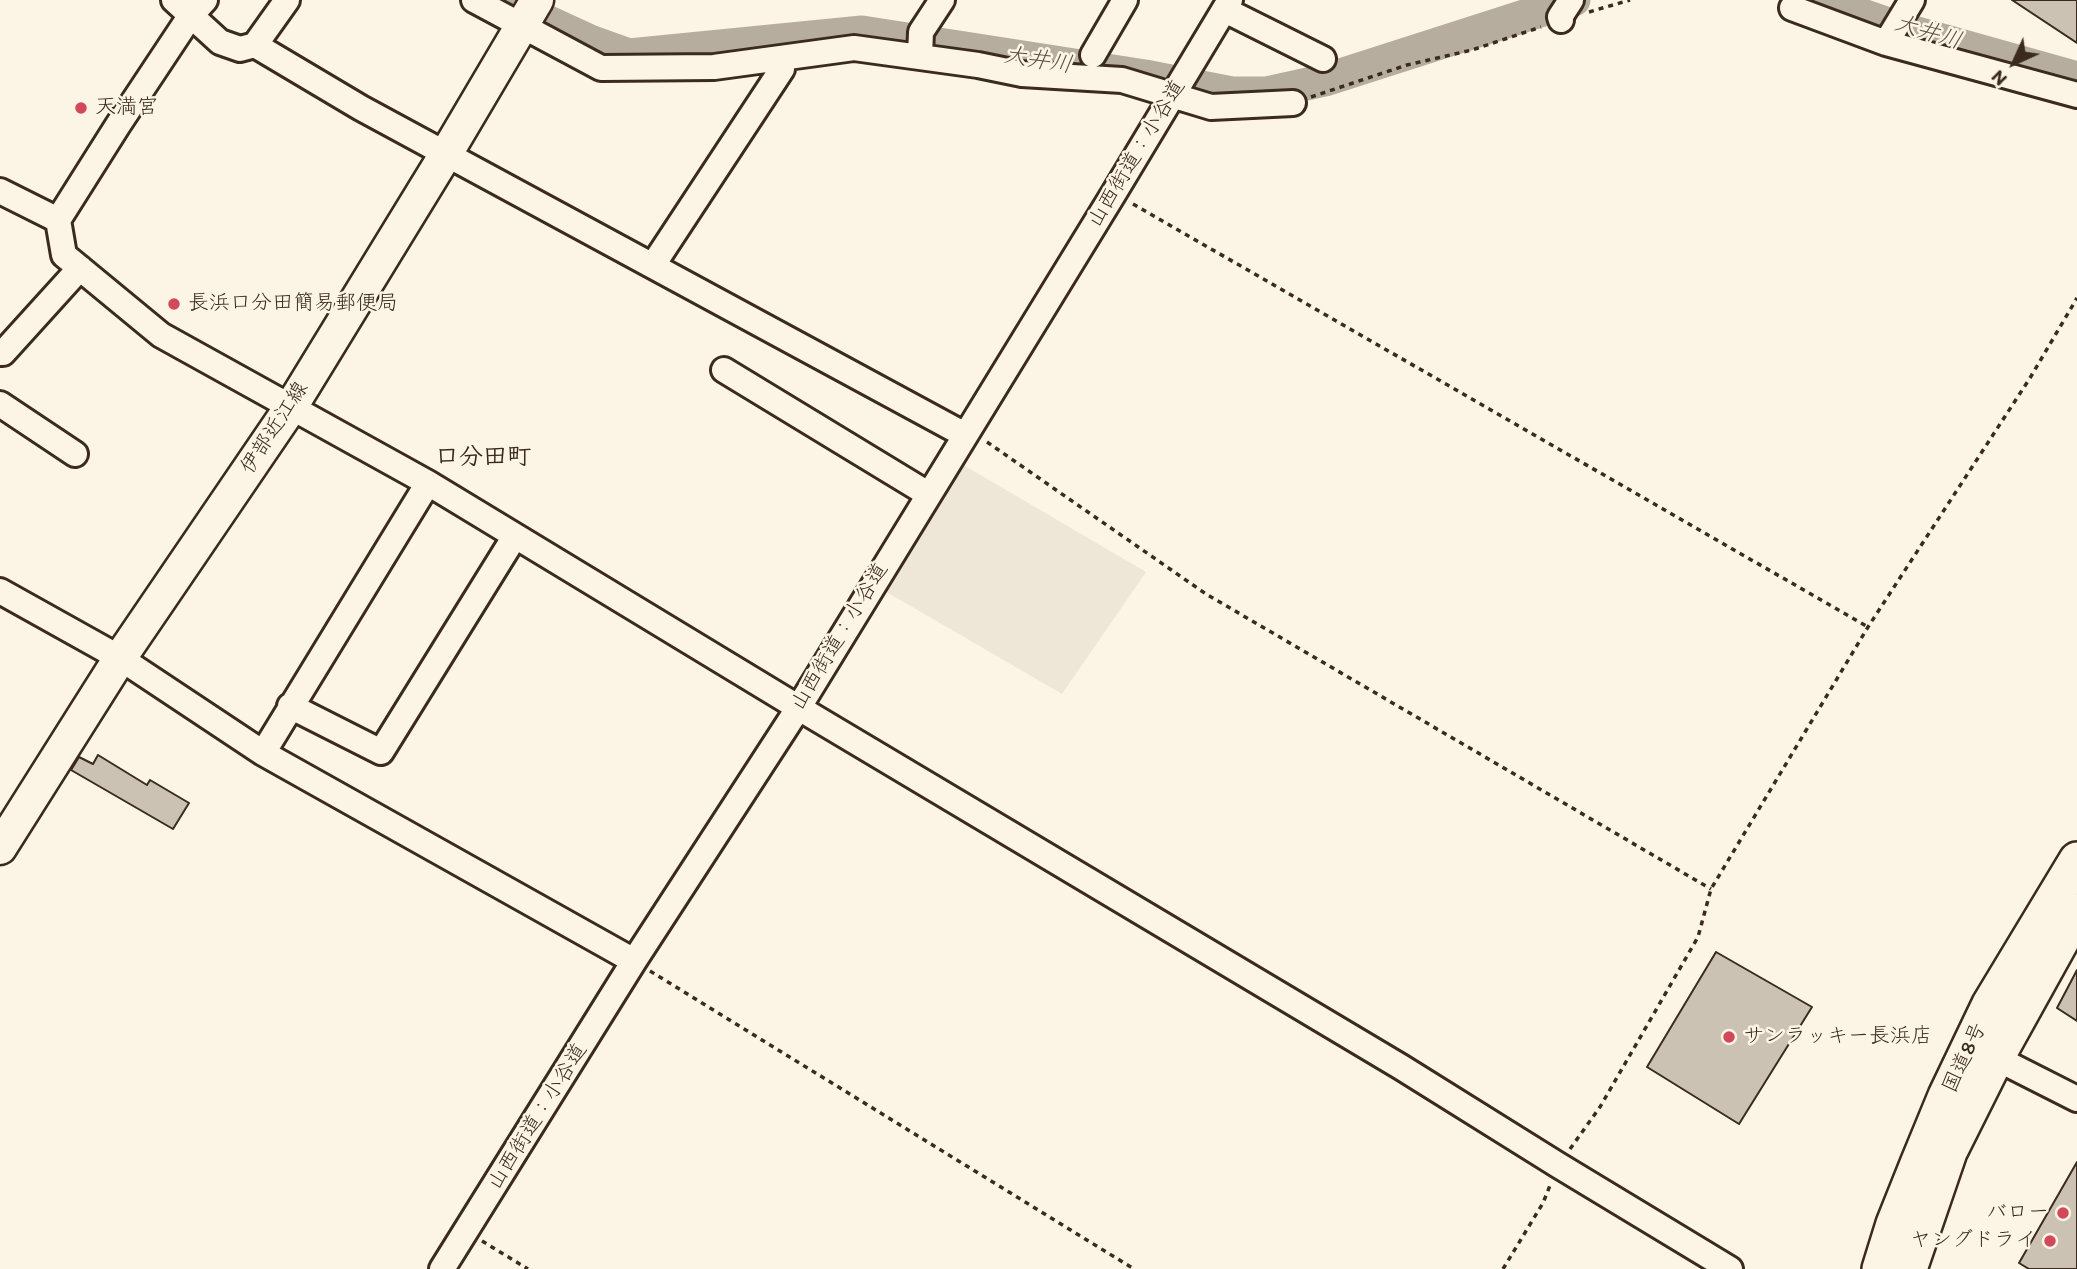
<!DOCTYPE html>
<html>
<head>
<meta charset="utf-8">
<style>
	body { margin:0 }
	#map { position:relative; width:2077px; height:1269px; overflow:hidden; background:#fcf5e5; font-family:Itim,sans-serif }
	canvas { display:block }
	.north { position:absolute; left:1979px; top:28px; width:70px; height:70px; -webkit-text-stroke:5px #fcf5e5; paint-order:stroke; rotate:225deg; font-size:19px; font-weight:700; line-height:28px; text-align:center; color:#3b2a1e }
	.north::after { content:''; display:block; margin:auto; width:24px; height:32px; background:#3b2a1e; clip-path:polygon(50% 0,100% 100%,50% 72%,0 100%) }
</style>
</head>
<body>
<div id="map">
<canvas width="2077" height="1269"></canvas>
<div class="north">N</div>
</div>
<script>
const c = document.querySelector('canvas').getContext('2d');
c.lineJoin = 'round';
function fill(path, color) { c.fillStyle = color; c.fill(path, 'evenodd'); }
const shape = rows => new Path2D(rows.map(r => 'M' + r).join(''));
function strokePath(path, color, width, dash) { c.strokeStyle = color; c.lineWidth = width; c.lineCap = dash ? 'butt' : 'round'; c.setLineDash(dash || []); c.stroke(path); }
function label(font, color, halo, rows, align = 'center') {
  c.font = font + ' Itim,"Klee One",sans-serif'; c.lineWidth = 5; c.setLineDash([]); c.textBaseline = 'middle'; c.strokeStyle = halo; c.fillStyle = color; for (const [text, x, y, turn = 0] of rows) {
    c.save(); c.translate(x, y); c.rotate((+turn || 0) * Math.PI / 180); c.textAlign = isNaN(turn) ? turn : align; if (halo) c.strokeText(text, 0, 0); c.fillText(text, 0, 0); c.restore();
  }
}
fill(shape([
	[960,463,1146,572,1062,694,878,587]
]), '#eee6d6');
strokePath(shape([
	[501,0,590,41,629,55,862,32,1145,76,1232,93,1266,93,1325,80,1574,0],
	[1819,0,1906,30,2077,78]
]), '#b7ad9e', 33);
const building = shape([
	[2012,0,2077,0,2077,43,2012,0],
	[98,755,147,785,150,780,189,803,173,829,71,770,79,757,93,764,98,755],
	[1716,952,1812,1007,1739,1124,1647,1067,1716,952],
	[2077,970,2077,1021,2057,1008,2077,970],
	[2077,1162,2077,1269,2029,1269,2019,1263,2077,1162]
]);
fill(building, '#ccc2b3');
strokePath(building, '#3b2a1e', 2);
const minor = shape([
	[174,0,220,42,240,49,255,45,287,0],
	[474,0,601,68,714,67,854,48,978,65,1022,74,1122,80,1211,107,1293,103],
	[1792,8,1886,43,2077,95],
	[1225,10,1323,59],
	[1561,20,1560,17,1571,0],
	[1886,43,1912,0],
	[255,45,361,108,965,435],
	[1093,55,1125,0],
	[920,56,921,32,942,0],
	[0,191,58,220,64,255,161,335,428,483,809,714,1401,1067,1558,1165,1730,1269],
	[58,220,118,125,191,15,205,0],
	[653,265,782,69,780,59],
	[0,353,3,353,80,268],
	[724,370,928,494],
	[0,404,75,454],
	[0,591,120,658,263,753,634,961],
	[290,706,381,752,515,536],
	[263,753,428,483],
	[1996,1058,2077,1099],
	[442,1269,634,961,799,707,1114,193,1230,0]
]);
const major = shape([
	[0,848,120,658,291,407,446,154,537,0]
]);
const highway = shape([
	[1880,1269,1894,1224,1918,1164,1946,1096,1990,1004,2077,860],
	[1909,1269,1949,1152,1996,1058,2077,912]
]);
strokePath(minor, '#3b2a1e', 30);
strokePath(major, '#3b2a1e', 37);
strokePath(highway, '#3b2a1e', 40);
strokePath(shape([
	[1589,12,1630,0],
	[1311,97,1407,65,1472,50,1541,27],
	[1133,204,1868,627],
	[987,442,1206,594,1711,889],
	[650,971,1134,1269],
	[1570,1149,1600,1107,1698,937,1711,889,1868,627,2030,378,2077,298],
	[482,1241,528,1269],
	[1503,1269,1543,1203,1551,1183]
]), '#3b2a1e', 3.5, [5, 5]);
strokePath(minor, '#fcf5e5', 24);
strokePath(major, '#fcf5e5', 32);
strokePath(highway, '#fcf5e5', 35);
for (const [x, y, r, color] of [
	[81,108,7,"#d1495b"],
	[174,304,7,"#d1495b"],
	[1729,1037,7,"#d1495b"],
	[2063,1213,7,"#d1495b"],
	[2050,1241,7,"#d1495b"]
]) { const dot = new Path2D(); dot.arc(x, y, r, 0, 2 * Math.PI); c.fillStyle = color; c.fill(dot); strokePath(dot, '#fcf5e5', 2.5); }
label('21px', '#3b2a1e', '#fcf5e5', [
	["天満宮",95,108],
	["長浜口分田簡易郵便局",188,304],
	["サンラッキー長浜店",1743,1037],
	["バロー",2049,1213,"right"],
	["ヤングドライ",2036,1241,"right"]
], 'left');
label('21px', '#3b2a1e', '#fcf5e5', [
	["山西街道：小谷道",1137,154,-59],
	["伊部近江線",275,428,-57],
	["山西街道：小谷道",840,637,-59],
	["国道8号",1965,1058,-65],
	["山西街道：小谷道",538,1117,-58]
]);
label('italic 23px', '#605144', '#fcf5e5', [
	["大井川",1928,33,17],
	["大井川",1038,61,9]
]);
label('bold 24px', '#3b2a1e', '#fcf5e5', [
	["口分田町",483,458]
]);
</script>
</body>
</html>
